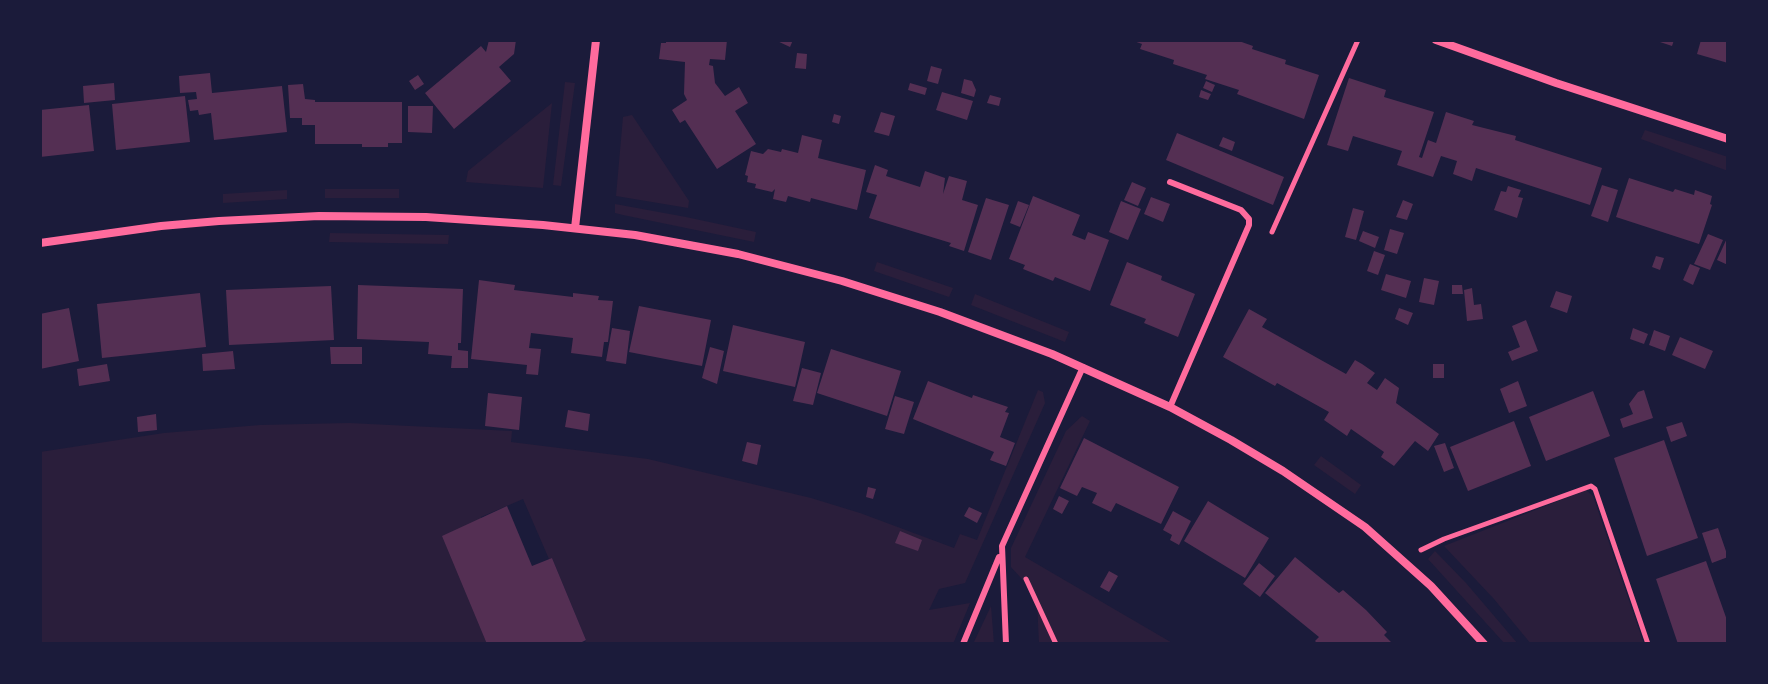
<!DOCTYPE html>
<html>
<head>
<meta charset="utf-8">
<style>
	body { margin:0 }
	#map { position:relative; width:1768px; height:684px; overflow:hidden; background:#1b1b3a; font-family:Quicksand,sans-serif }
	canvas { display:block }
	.frame { position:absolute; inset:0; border:42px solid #1b1b3a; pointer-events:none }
</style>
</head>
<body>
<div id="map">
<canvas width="1768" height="684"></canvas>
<div class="frame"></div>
</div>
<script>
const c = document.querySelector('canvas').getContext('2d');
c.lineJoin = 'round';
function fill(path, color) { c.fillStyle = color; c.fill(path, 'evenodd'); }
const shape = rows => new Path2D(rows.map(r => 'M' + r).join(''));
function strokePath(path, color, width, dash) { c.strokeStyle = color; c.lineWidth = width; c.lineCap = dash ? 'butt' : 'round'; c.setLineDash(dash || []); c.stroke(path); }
fill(shape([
	[565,82,575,83,561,186,553,185],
	[552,103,543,188,466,182,468,171],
	[632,115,689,201,688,208,616,196,623,117],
	[1645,130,1728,157,1728,171,1641,139],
	[325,189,399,189,399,198,325,198],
	[287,190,287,199,223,203,223,194],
	[615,204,686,217,756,232,754,242,623,215,615,213],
	[330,233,449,235,448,244,329,242],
	[877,262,953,288,949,297,874,271],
	[975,294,1069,332,1065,342,971,305],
	[1038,390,1043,392,1045,403,965,583,939,589,929,610,970,603,953,644,584,644,586,640,552,558,549,559,523,499,481,517,487,644,40,644,40,452,164,433,260,425,349,423,512,431,511,442,648,459,811,498,860,513,954,548,960,534,977,540],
	[1082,416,1090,421,1025,557,1174,644,1039,644,1037,601,1030,588,1011,567,1011,548,1066,431],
	[1321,456,1361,485,1355,494,1314,465],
	[1586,490,1593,496,1644,644,1531,644,1494,599,1444,546],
	[1435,551,1466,583,1518,644,1505,644,1428,559],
	[991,606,994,644,973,644]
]), '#2a1e3b');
fill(shape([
	[489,40,516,40,514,54,499,67,511,81,454,129,425,93,481,46,486,52],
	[666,40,727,40,725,60,710,59,709,65,713,66,715,83,725,96,739,87,748,103,735,111,756,144,717,169,685,120,680,123,672,110,687,100,684,94,685,62,659,59,661,43,666,43],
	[775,40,793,40,790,47],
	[1131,40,1236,40,1253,46,1252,49,1286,60,1285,64,1319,75,1304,119,1237,94,1239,90,1205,79,1207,75,1173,64,1174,60,1140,49,1142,44],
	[1654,40,1674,40,1672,46],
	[1701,40,1728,40,1728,63,1697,54],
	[797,53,807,54,806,69,795,68],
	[931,66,942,69,938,84,927,81],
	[210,73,212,93,282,86,287,132,214,140,211,113,199,115,198,110,190,111,188,100,197,99,196,92,180,93,179,76],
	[418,75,424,84,415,90,409,81],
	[1349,78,1386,90,1384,97,1434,112,1419,157,1422,158,1428,140,1436,143,1446,112,1474,121,1472,125,1516,136,1515,140,1602,168,1590,205,1479,169,1476,168,1472,181,1453,174,1457,161,1441,156,1433,177,1397,165,1402,151,1353,136,1348,151,1327,145],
	[964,79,972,81,976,90,974,97,961,93],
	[1206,81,1215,85,1212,92,1203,88],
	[114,83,115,100,84,103,83,86],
	[910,83,927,88,925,95,908,90],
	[303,84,305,99,315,100,315,102,402,102,402,143,388,143,388,147,362,147,362,144,315,144,315,125,302,125,302,118,290,118,288,85],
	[1201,90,1211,94,1208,100,1199,97],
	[942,92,973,101,967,120,936,110],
	[990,95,1001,98,999,106,987,103],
	[185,96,190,142,116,150,112,104],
	[89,105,94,151,40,157,40,110],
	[408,106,433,106,432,133,408,132],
	[881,112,895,116,889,136,874,132],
	[834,114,841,116,839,124,832,122],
	[1177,133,1284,177,1273,205,1166,160],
	[802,135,822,140,818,158,866,170,857,210,811,198,810,202,788,196,786,202,773,199,775,189,772,192,755,188,756,184,747,182,748,176,745,175,751,151,763,154,768,149,781,152,782,149,798,153],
	[1223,137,1235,142,1232,151,1219,146],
	[875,165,888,170,886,176,920,187,925,171,945,178,943,194,949,176,967,181,962,200,978,205,964,251,949,246,951,243,869,218,877,195,866,192],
	[1629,178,1673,192,1675,189,1694,195,1695,190,1712,196,1710,204,1712,205,1699,244,1616,217],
	[1132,182,1146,188,1138,206,1124,200],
	[1602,185,1618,190,1608,222,1591,216],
	[1508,186,1521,190,1518,197,1523,198,1517,218,1494,210,1501,191,1506,192],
	[1033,196,1080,215,1072,235,1085,240,1088,232,1109,240,1090,291,1055,277,1053,281,1023,269,1025,265,1009,259],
	[1151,197,1170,204,1163,222,1144,214],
	[986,198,1009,205,991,260,968,252],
	[1403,200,1413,204,1407,220,1396,217],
	[1018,201,1029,205,1020,227,1010,223],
	[1121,201,1141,209,1128,240,1109,232],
	[1353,208,1364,211,1356,240,1345,237],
	[1390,229,1404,233,1397,254,1384,250],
	[1363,231,1379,237,1375,248,1359,241],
	[1708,234,1723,240,1710,270,1694,264],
	[1728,236,1728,265,1717,260],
	[1374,251,1385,255,1378,275,1367,271],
	[1656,256,1664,258,1660,270,1652,267],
	[1127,262,1162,276,1161,280,1195,294,1178,337,1144,323,1146,319,1110,305],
	[1690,264,1700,268,1693,285,1683,280],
	[1386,274,1411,281,1406,298,1381,290],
	[1424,278,1439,281,1434,305,1419,302],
	[479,280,515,285,514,290,573,297,573,293,599,296,598,300,613,301,608,342,604,342,602,357,571,353,573,338,531,333,529,348,541,349,538,375,526,374,527,365,471,359],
	[358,285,463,289,461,343,458,343,458,350,468,351,468,368,451,368,452,356,428,354,429,342,357,339],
	[1452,285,1462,285,1463,294,1452,294],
	[331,286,334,340,229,345,226,290],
	[1472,288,1474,305,1481,304,1483,319,1467,321,1464,290],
	[1556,291,1572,296,1567,313,1550,307],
	[200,293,206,347,102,358,97,304],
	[639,306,711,320,702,366,629,352],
	[69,308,79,361,40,369,40,314],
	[1399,308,1413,313,1408,325,1395,319],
	[1249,309,1267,319,1262,327,1346,374,1355,360,1362,364,1375,373,1367,383,1377,390,1385,378,1399,388,1396,403,1439,434,1428,451,1415,441,1394,466,1381,457,1384,452,1351,429,1347,436,1324,420,1329,412,1277,383,1275,386,1223,357],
	[1526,320,1538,351,1512,361,1508,352,1520,347,1512,326],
	[733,325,805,342,795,387,723,371],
	[612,328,630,331,626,364,606,361],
	[1633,328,1648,334,1644,344,1630,339],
	[1654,330,1670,336,1665,351,1649,345],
	[1680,337,1713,351,1705,369,1672,355],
	[330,347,362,347,362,364,331,364],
	[710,347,724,351,717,384,702,378],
	[831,349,901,371,887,416,817,393],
	[233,351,235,369,203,371,202,354],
	[107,364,110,381,79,386,77,369],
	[1433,364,1444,364,1444,378,1433,378],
	[802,368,821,373,813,405,793,401],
	[928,381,972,398,973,395,1008,407,1005,412,1009,413,1000,437,1015,443,1006,466,990,460,994,452,913,419],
	[1518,381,1527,406,1509,413,1500,389],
	[1644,390,1653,418,1623,428,1620,419,1633,414,1629,404,1638,392],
	[1593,391,1610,436,1546,461,1529,417],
	[488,393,522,397,519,430,485,426],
	[895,396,914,402,904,434,885,429],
	[568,410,590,414,588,431,565,427],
	[156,414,157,430,138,432,137,417],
	[1514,421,1531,466,1468,491,1450,447],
	[1682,422,1687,436,1671,442,1666,427],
	[1084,438,1179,487,1161,524,1116,503,1111,512,1092,503,1097,493,1082,487,1077,496,1060,488],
	[1664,440,1698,538,1647,556,1614,458],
	[747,442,761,445,757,465,742,461],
	[1445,443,1454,468,1444,472,1434,446],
	[868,487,876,489,873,499,866,497],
	[1059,496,1069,501,1062,514,1053,509],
	[1208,501,1269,538,1245,578,1184,541],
	[507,506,532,566,552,558,586,640,578,644,487,644,442,536],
	[969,507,982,513,977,523,964,516],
	[1173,511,1191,521,1179,545,1170,540,1172,535,1163,530],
	[1718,528,1728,557,1712,563,1702,533],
	[900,531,922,540,918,551,895,543],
	[1295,557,1339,593,1343,590,1366,610,1387,632,1384,635,1393,644,1318,644,1315,641,1319,637,1265,593],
	[1706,561,1728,623,1728,644,1678,644,1656,579],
	[1259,563,1275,576,1260,597,1243,584],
	[1109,571,1118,576,1109,592,1100,587]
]), '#542f53');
strokePath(shape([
	[1272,232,1358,40],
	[1421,550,1444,539,1591,486,1595,489,1648,644],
	[1026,579,1056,644]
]), '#ff6b9d', 5);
strokePath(shape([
	[1170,407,1249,225,1249,219,1241,210,1170,182],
	[963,644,999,557],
	[1006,644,1002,546,1083,367]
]), '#ff6b9d', 6);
strokePath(shape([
	[1436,40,1556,83,1728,139],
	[575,228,596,40],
	[40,243,161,226,219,221,319,216,426,217,543,225,635,235,738,254,842,281,940,312,1052,354,1170,407,1231,440,1283,471,1365,527,1431,586,1484,644]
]), '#ff6b9d', 8);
</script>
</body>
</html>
